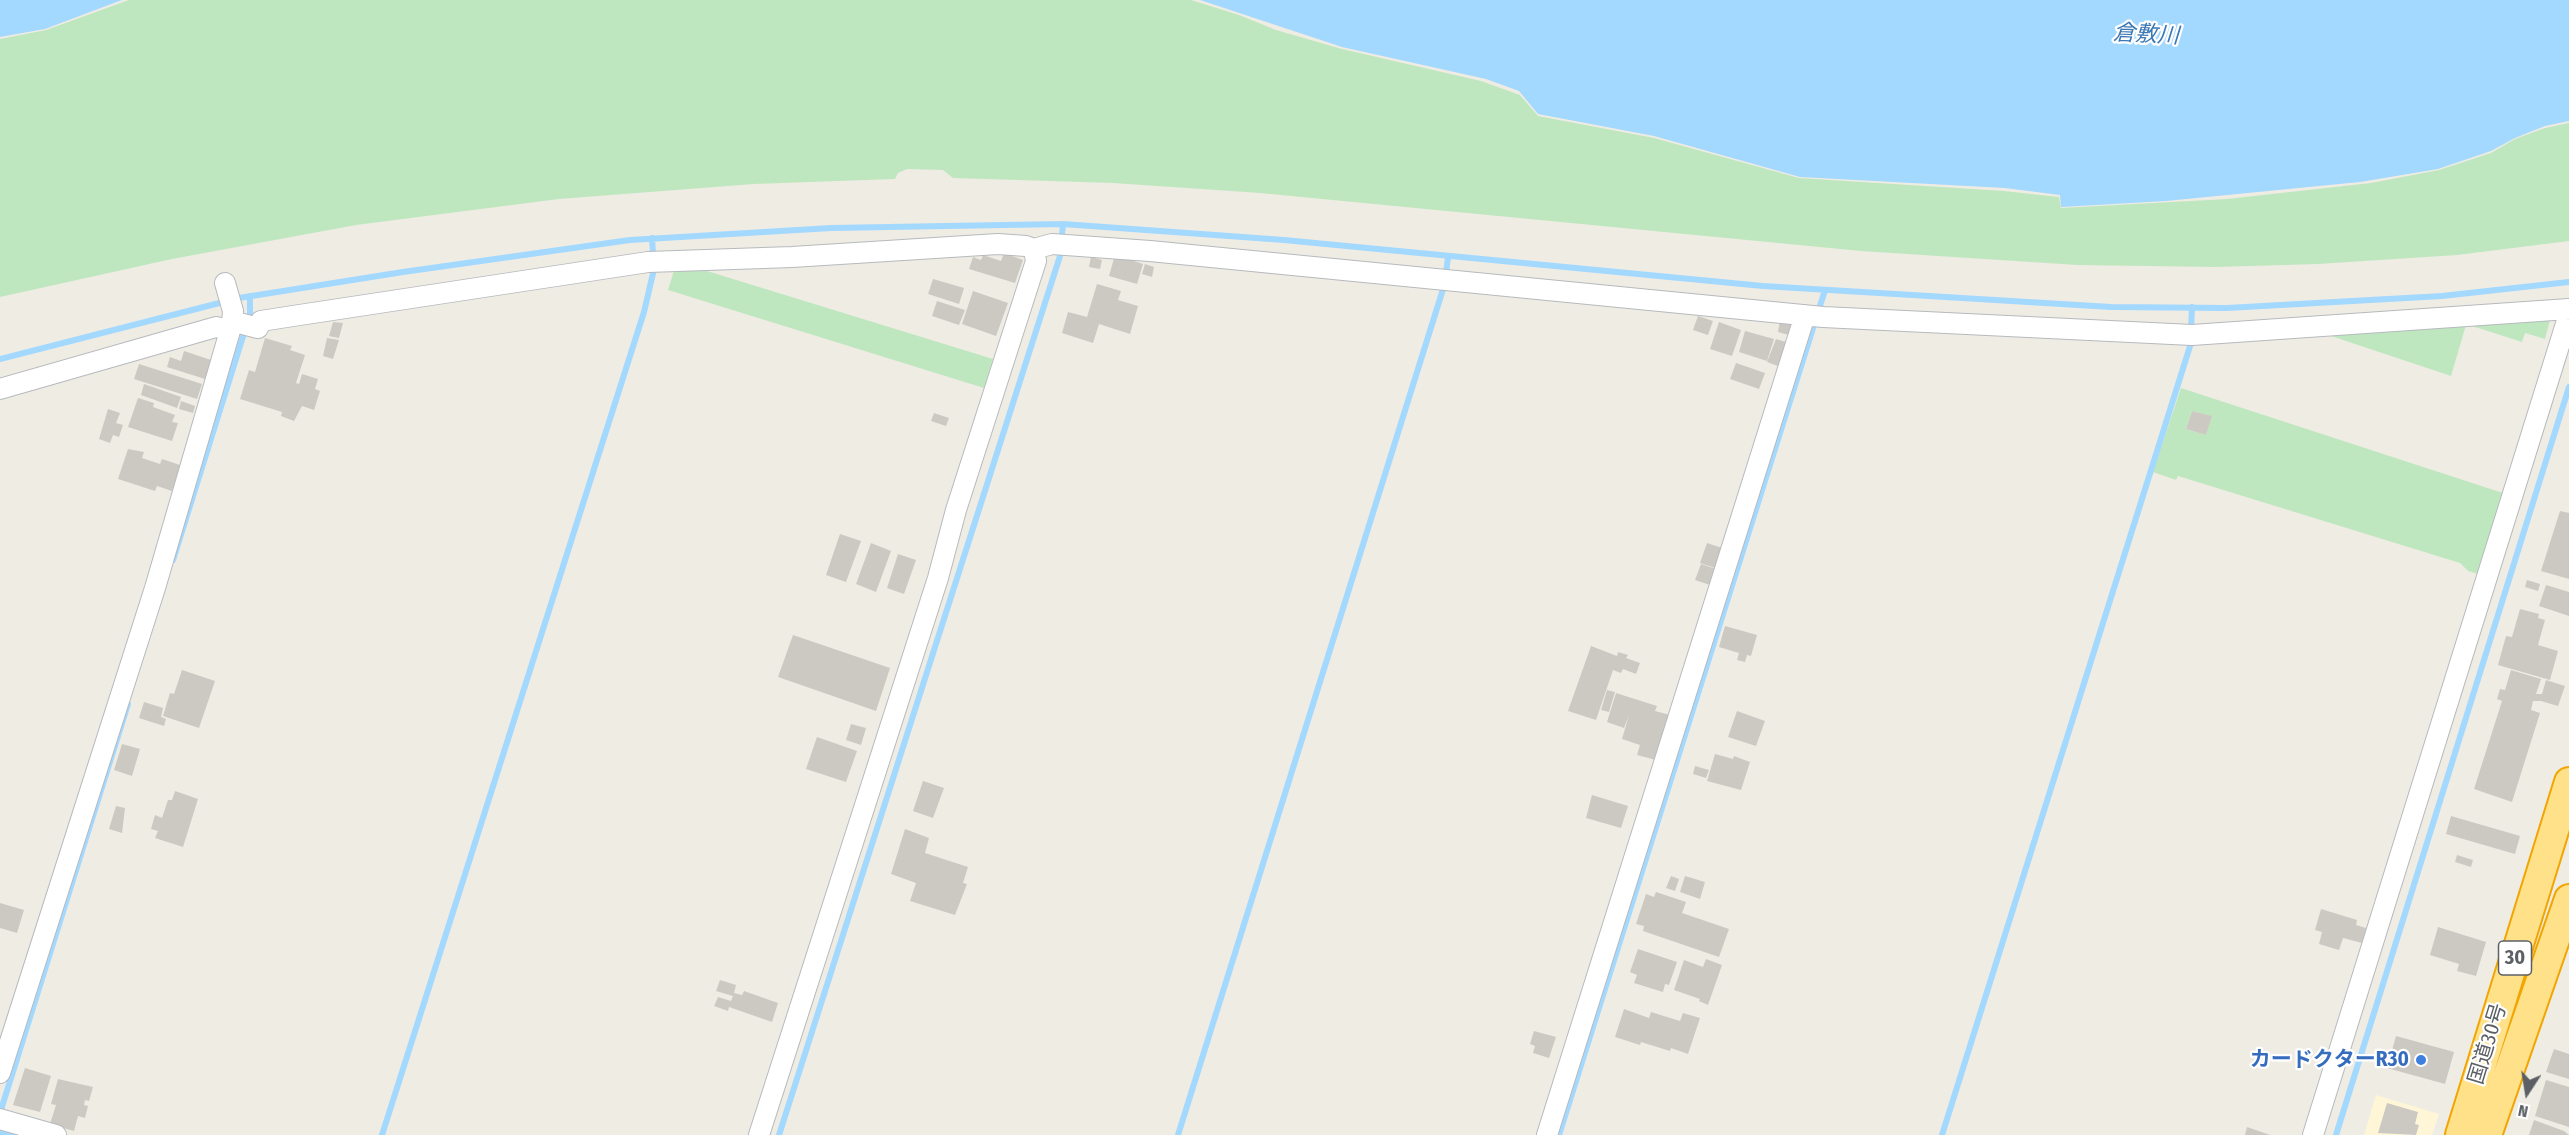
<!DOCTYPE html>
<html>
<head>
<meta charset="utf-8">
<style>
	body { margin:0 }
	#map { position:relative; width:2569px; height:1135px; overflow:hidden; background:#efece4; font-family:"Fira Sans Condensed",sans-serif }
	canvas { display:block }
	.north { position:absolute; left:2497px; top:1063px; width:60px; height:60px; -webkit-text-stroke:4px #fff; paint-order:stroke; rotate:192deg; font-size:16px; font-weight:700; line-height:24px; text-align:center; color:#5c6065 }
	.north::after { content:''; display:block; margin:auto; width:21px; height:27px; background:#5c6065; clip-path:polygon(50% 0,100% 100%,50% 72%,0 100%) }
</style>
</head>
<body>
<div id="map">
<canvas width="2569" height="1135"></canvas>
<div class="north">N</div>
</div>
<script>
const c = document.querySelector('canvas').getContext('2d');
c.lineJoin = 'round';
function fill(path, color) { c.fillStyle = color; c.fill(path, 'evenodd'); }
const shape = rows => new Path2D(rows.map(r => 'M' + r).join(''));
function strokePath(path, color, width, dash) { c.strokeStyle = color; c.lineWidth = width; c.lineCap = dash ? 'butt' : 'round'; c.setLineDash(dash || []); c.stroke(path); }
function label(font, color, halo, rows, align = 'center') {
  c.font = font + ' "Fira Sans Condensed","Noto Sans JP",sans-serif'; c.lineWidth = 4.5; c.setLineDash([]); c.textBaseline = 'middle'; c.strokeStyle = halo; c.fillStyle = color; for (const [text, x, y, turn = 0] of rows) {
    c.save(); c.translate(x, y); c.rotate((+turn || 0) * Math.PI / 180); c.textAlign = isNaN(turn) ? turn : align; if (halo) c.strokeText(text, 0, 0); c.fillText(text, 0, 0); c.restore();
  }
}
fill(shape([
	[2376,1095,2439,1114,2432,1135,2364,1135]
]), '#fff6d8');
fill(shape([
	[129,0,1191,0,1239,15,1276,30,1342,49,1481,81,1520,95,1538,116,1654,138,1799,178,2004,191,2059,197,2061,208,2227,199,2371,183,2439,170,2491,153,2515,139,2545,128,2569,123,2569,241,2457,255,2318,264,2216,267,2077,265,1861,251,1260,193,1113,183,953,178,943,170,907,169,898,173,895,179,754,184,559,199,356,225,172,259,0,297,0,39,46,30],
	[676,264,694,267,993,359,984,388,668,290],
	[2550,320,2545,339,2525,333,2522,342,2469,325],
	[2466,325,2451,376,2325,334],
	[2181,388,2506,494,2482,575,2468,571,2460,563,2178,476,2176,480,2153,472],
	[2192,411,2211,416,2206,435,2186,429]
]), '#bfe7bf');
fill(shape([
	[0,0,122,0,45,29,0,37],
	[1200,0,2569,0,2569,121,2545,126,2515,138,2491,151,2438,169,2360,182,2166,201,2061,207,2060,195,2005,188,1800,177,1654,136,1538,114,1519,91,1486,79,1342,47]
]), '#a3d8ff');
strokePath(shape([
	[1446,273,1448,257],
	[2191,329,2192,307],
	[0,359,239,298,403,272,630,240,831,228,1063,224,1284,240,1763,286,2111,307,2227,308,2442,296,2569,282],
	[173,560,250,314,250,296],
	[0,1113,128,704],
	[382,1135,644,312,654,269,652,238],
	[779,1135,1060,256,1063,224],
	[1178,1135,1444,286],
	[1559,1135,1825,290],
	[1942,1135,2191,343],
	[2336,1135,2569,387]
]), '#a3d8ff', 6);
strokePath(shape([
	[0,1133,5,1135]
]), '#a3d8ff', 36);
fill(shape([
	[1004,253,1023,260,1015,283,969,269,973,257,981,260,983,255,1001,261],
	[1115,255,1143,264,1137,284,1109,276],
	[1091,257,1102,260,1100,269,1089,267],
	[1145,264,1154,267,1152,277,1142,274],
	[933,279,964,288,959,304,928,294],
	[1097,284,1121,291,1118,300,1138,306,1130,334,1099,324,1093,343,1062,333,1068,312,1087,317],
	[973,291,1008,303,996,336,962,324],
	[937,301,965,310,959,325,932,316],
	[1698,316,1713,321,1708,335,1693,330],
	[1780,320,1795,323,1792,336,1778,332],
	[333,322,343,323,339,338,329,336],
	[1719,322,1741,330,1732,356,1710,349],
	[1745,331,1774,339,1767,361,1739,352],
	[265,338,292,346,290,350,305,355,296,383,299,384,302,374,318,379,315,389,320,391,314,410,302,406,294,421,281,416,282,412,240,399,249,370,255,372],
	[327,338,339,340,333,359,323,356],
	[1776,339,1786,342,1778,366,1767,362],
	[184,351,211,360,205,379,167,367,170,357,181,361],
	[1736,363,1765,373,1759,389,1730,379],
	[139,364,202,384,197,399,134,379],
	[144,384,181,397,177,408,141,395],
	[138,398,154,403,153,407,175,415,172,422,178,423,172,441,128,427],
	[181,401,195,406,193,413,179,409],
	[108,409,120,413,116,423,123,425,119,437,113,435,110,443,99,439],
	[2192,411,2212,416,2206,435,2186,429],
	[934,413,949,418,946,426,931,421],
	[128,449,144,452,142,458,160,464,162,459,180,465,172,491,157,486,155,491,118,479],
	[2560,511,2569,513,2569,579,2541,571],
	[840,534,861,541,846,582,826,575],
	[871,543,891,551,876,592,856,584],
	[1707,543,1725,549,1718,569,1700,563],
	[898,554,916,560,904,594,887,588],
	[1701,564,1719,570,1713,586,1695,580],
	[2527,580,2540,584,2538,591,2525,587],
	[2546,585,2569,592,2569,616,2539,606],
	[2520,609,2539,614,2538,618,2545,620,2538,645,2558,651,2550,680,2498,665,2506,636,2512,637],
	[1725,626,1757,635,1751,656,1747,655,1745,662,1737,660,1739,653,1719,647],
	[793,635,890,668,876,711,778,677],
	[1591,646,1617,656,1618,652,1628,655,1626,658,1640,663,1636,674,1623,669,1621,673,1613,670,1596,720,1568,711],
	[182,670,215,681,199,728,163,716,170,693,174,694],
	[2511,670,2541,679,2536,694,2542,694,2546,680,2565,686,2558,706,2541,701,2533,701,2531,710,2540,713,2512,802,2474,789,2502,701,2497,699,2500,689,2505,690],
	[1607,690,1615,692,1609,712,1601,710],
	[1616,693,1657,706,1655,711,1670,715,1656,760,1637,755,1640,745,1622,739,1629,715,1624,728,1607,722],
	[144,702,163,708,161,717,166,719,164,726,139,718],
	[1737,711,1765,721,1756,746,1728,737],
	[851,724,866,728,861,745,846,740],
	[817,737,857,751,846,782,806,769],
	[122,744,140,749,132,776,114,770],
	[1715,754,1733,759,1734,756,1750,762,1741,790,1707,781],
	[1695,766,1709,770,1706,778,1693,774],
	[923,781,944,788,933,818,913,811],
	[175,791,198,799,183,847,155,838,158,831,151,829,155,815,162,818,168,800,172,800],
	[1592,795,1628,806,1621,828,1586,818],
	[116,806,125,808,122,833,109,829],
	[2451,816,2520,836,2515,854,2446,834],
	[905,829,929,838,925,853,968,867,963,883,967,884,955,915,910,901,916,883,891,874],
	[2457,855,2473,860,2471,867,2455,862],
	[1671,876,1679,879,1675,891,1666,888],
	[1685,876,1705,882,1700,899,1680,892],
	[1656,892,1686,902,1682,913,1729,929,1719,957,1643,931,1644,926,1636,924,1646,894,1654,897],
	[0,903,24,910,17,933,0,928],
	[2321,909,2357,920,2356,925,2366,928,2362,943,2343,938,2339,950,2319,944,2322,932,2315,930],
	[2438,927,2486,942,2476,976,2457,971,2459,964,2430,955],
	[1638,949,1677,962,1669,985,1665,984,1663,992,1634,983,1637,975,1630,972],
	[1706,959,1722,965,1708,1005,1699,1001,1700,999,1674,990,1684,960,1703,967],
	[720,980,736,985,734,993,742,995,744,991,778,1003,772,1022,729,1007,728,1011,714,1006,718,997,731,1001,733,996,716,991],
	[1624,1009,1649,1018,1651,1012,1680,1021,1683,1013,1700,1018,1688,1054,1671,1048,1670,1051,1641,1042,1640,1045,1615,1037],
	[1534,1031,1556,1037,1549,1058,1533,1053,1535,1046,1530,1044],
	[2396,1036,2454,1052,2445,1084,2387,1068],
	[2554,1049,2569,1054,2569,1079,2546,1072],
	[25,1068,51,1076,40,1112,13,1105],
	[58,1079,93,1087,89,1101,85,1100,84,1105,88,1106,85,1118,78,1116,74,1131,50,1124,56,1105,51,1104],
	[2546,1080,2569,1087,2569,1127,2535,1116],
	[2387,1103,2418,1112,2415,1124,2419,1125,2416,1135,2378,1133],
	[2534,1120,2564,1131,2569,1135,2529,1135],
	[2247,1127,2270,1135,2245,1135]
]), '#ccc9c3');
const minor = shape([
	[232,324,239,323,258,328,261,321,293,316,648,262,792,257,998,244,1026,246,1034,249,1052,244,1150,251,1823,317,2192,335,2569,309],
	[0,389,216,327,230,330],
	[0,1073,155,588,232,324,233,311,225,283],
	[0,1119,56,1135],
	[759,1135,938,578,956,510,1036,261,1034,249],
	[1547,1135,1805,315],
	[2313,1135,2569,314]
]);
const highway = shape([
	[2460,1135,2569,782],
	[2487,1135,2569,899]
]);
strokePath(minor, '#b6babe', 22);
strokePath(highway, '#f2a500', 32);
strokePath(minor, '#fff', 20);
strokePath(highway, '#ffe18a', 28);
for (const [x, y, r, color] of [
	[2421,1060,6,"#3f7fe0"]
]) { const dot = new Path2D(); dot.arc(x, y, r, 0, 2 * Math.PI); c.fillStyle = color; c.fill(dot); strokePath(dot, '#fff', 2); }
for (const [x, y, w] of [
	[2515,958,33]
]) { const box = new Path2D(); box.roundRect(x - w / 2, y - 17, w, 34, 4.5); c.fillStyle = '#fff'; c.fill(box); strokePath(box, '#5c6065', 1.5); }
label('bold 20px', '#5c6065', null, [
	["30",2515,958]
]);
label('21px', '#5c6065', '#fff', [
	["国道30号",2488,1044,-73]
]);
label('bold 21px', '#366cbe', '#fff', [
	["カードクターR30",2409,1060]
], 'right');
label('italic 22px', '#3c78b5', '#fff', [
	["倉敷川",2146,35,3]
]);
</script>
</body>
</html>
